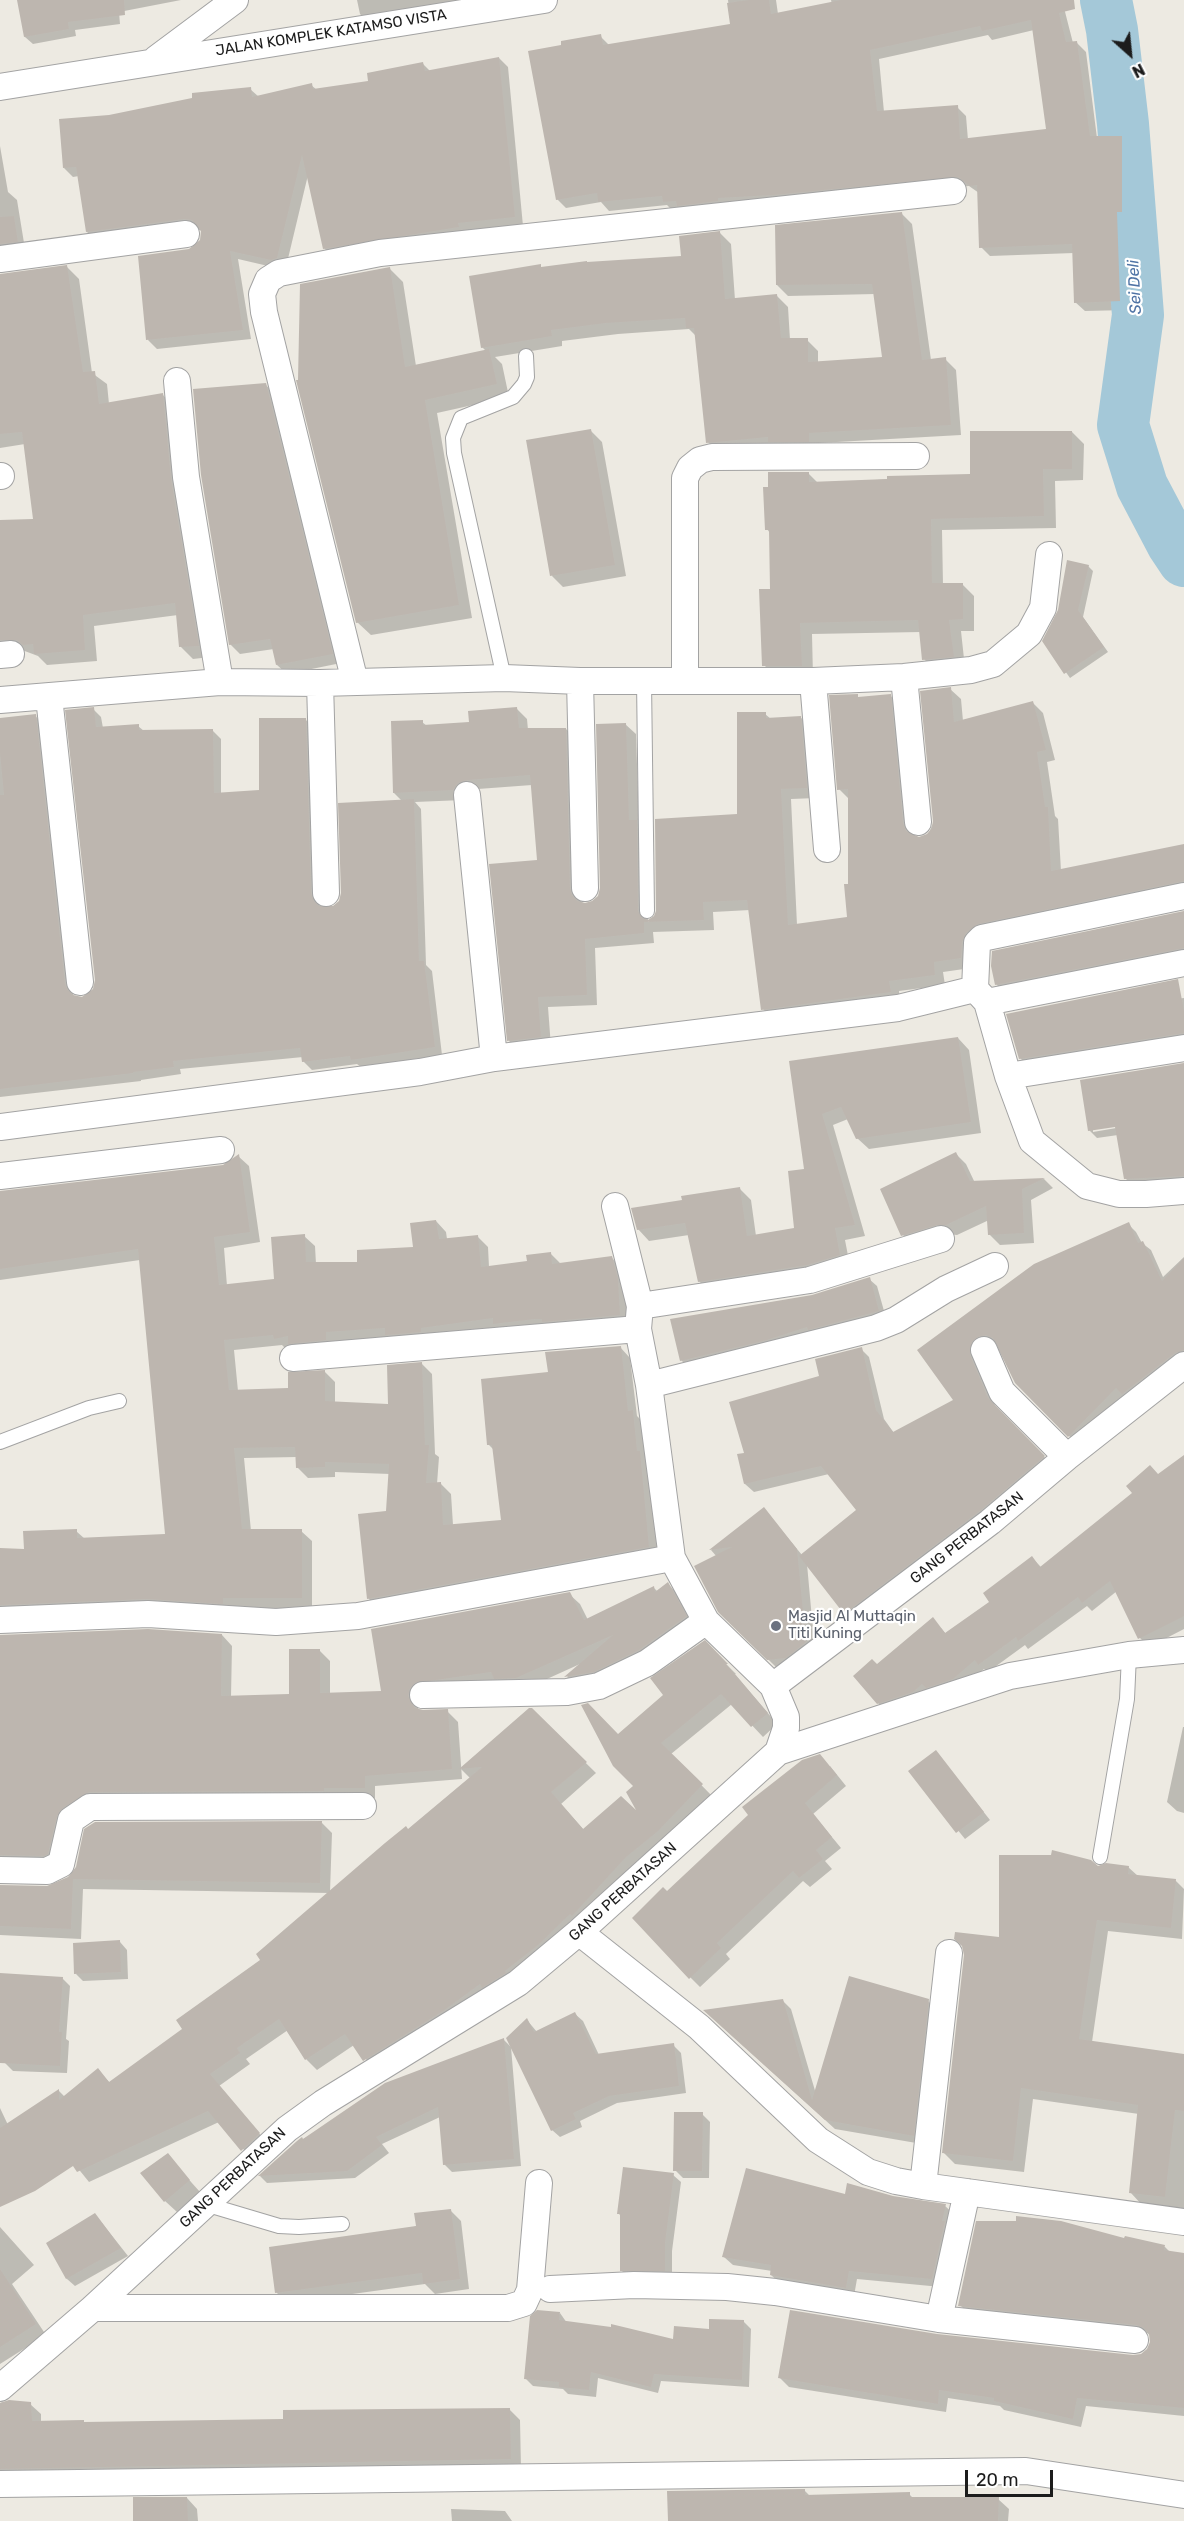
<!DOCTYPE html>
<html>
<head>
<meta charset="utf-8">
<style>
	body { margin:0 }
	#map { position:relative; width:1184px; height:2521px; overflow:hidden; background:#edeae2; font-family:Rubik,sans-serif }
	canvas { display:block }
	.north { position:absolute; left:1100px; top:24px; width:60px; height:60px; -webkit-text-stroke:4px #fff; paint-order:stroke; rotate:153deg; font-size:16px; font-weight:700; line-height:24px; text-align:center; color:#1c1c1c }
	.north::after { content:''; display:block; margin:auto; width:21px; height:27px; background:#1c1c1c; clip-path:polygon(50% 0,100% 100%,50% 72%,0 100%) }
	.scale { position:absolute; left:965px; top:2470px; width:88px; height:27px; box-sizing:border-box; border:3px solid #1c1c1c; border-top:0; padding-left:8px; font-size:18px; line-height:21px; white-space:nowrap; color:#1c1c1c; -webkit-text-stroke:4px #fff; paint-order:stroke }
</style>
</head>
<body>
<div id="map">
<canvas width="1184" height="2521"></canvas>
<div class="north">N</div>
<div class="scale">20 m</div>
</div>
<script>
const c = document.querySelector('canvas').getContext('2d');
c.lineJoin = 'round';
function fill(path, color) { c.fillStyle = color; c.fill(path, 'evenodd'); }
const shape = rows => new Path2D(rows.map(r => 'M' + r).join(''));
function strokePath(path, color, width, dash) { c.strokeStyle = color; c.lineWidth = width; c.lineCap = dash ? 'butt' : 'round'; c.setLineDash(dash || []); c.stroke(path); }
function label(font, color, halo, rows, align = 'center') {
  c.font = font + ' Rubik,sans-serif'; c.lineWidth = 4.5; c.setLineDash([]); c.textBaseline = 'middle'; c.strokeStyle = halo; c.fillStyle = color; for (const [text, x, y, turn = 0] of rows) {
    c.save(); c.translate(x, y); c.rotate((+turn || 0) * Math.PI / 180); c.textAlign = isNaN(turn) ? turn : align; if (halo) c.strokeText(text, 0, 0); c.fillText(text, 0, 0); c.restore();
  }
}
fill(shape([
	[19,0,181,0,119,12,120,24,75,30,76,36,33,44,25,37],
	[357,0,511,0,369,23,360,14],
	[728,0,776,0,778,14,832,4,831,0,1062,0,1073,43,1076,42,1086,52,1097,138,1122,138,1131,147,1130,220,1125,220,1128,310,1085,311,1075,302,1074,253,990,256,981,247,979,193,969,186,783,204,673,211,667,205,609,211,601,202,566,208,557,199,600,36,610,46,731,25],
	[1034,30,1047,131,968,140,966,116,957,107,884,112,879,59,988,35,992,40],
	[499,58,508,67,523,226,333,257,324,248,308,175,286,267,281,269,238,259,251,339,157,349,148,340,189,250,201,241,202,231,194,228,96,241,87,232,79,176,73,177,64,168,109,117,250,89,259,97,311,85,317,90,370,82,423,64,431,72],
	[0,146,8,192,17,200,25,249,0,255],
	[901,213,912,224,931,360,945,359,956,370,961,435,819,443,819,452,719,453,708,442,696,336,689,329,618,334,562,341,562,346,495,357,502,364,509,397,437,413,472,618,371,635,357,622,390,269,403,282,416,366,486,351,482,347,540,266,543,269,682,257,720,233,731,244,735,300,777,296,788,307,790,340,807,340,818,351,818,362,884,358,875,294,788,296,777,285],
	[67,267,79,279,92,373,107,384,109,404,163,395,174,407,210,657,193,659,181,647,178,615,94,626,97,661,47,665,38,656,22,650,0,658,0,522,35,520,25,444,0,448,0,275],
	[266,385,275,395,341,663,287,674,277,665,274,649,240,654,230,644],
	[590,430,602,442,626,576,563,587,552,576],
	[1072,432,1084,444,1083,480,1055,481,1056,528,942,530,943,585,962,584,974,596,974,631,961,631,965,668,936,671,924,659,921,632,812,634,813,677,776,677,764,665,771,590,770,533,767,529,808,473,818,483,971,475],
	[1088,566,1093,571,1083,617,1108,652,1070,678,1044,641],
	[950,689,961,699,963,721,1032,702,1043,713,1055,760,1047,762,1055,816,1058,819,1061,871,1184,846,1184,893,989,933,971,968,943,972,945,985,899,991,900,1002,773,1019,763,1009,750,910,713,912,714,930,653,932,654,943,595,948,597,1005,548,1007,551,1047,519,1051,509,1041,538,861,532,785,478,789,468,793,463,800,415,802,421,809,426,965,432,971,442,1055,361,1067,357,1064,312,1070,303,1061,303,1057,180,1069,181,1074,141,1080,141,1081,0,1097,0,719,35,716,44,724,73,993,74,997,81,998,95,989,96,980,93,709,101,717,103,728,138,726,144,731,213,731,221,739,221,794,261,791,305,719,314,728,320,908,334,907,340,901,402,801,394,793,422,722,427,726,471,723,517,709,527,719,528,730,566,729,576,739,580,900,585,905,594,902,600,895,625,724,636,734,639,824,647,831,648,922,656,917,738,816,765,714,771,719,800,717,811,727,817,798,791,799,797,925,849,918,850,800,839,789,857,696,861,699,890,695,900,706,913,835,919,839,928,835,934,821],
	[1184,913,1184,960,1007,995,996,984],
	[1184,998,1184,1041,1028,1066,1020,1058,1166,1000],
	[958,1038,969,1050,981,1133,869,1149,857,1138,848,1119,833,1125,865,1236,845,1240,850,1266,710,1293,699,1281,689,1235,649,1241,638,1229,684,1201,740,1189,751,1200,756,1236,796,1229,806,1171,791,1062],
	[1184,1065,1184,1184,1133,1186,1125,1178,1118,1135,1097,1138,1089,1130],
	[1122,1124,1122,1127,1093,1132,1093,1129],
	[956,1154,966,1164,975,1183,1044,1179,1053,1188,1031,1200,1034,1243,1000,1245,989,1234,989,1220,957,1235,948,1234,913,1245,903,1235],
	[238,1156,249,1166,260,1242,224,1248,227,1286,275,1281,304,1236,315,1246,316,1264,359,1264,415,1248,436,1221,446,1232,447,1239,477,1236,488,1247,489,1267,529,1262,550,1253,561,1264,612,1258,622,1268,630,1326,286,1349,282,1345,234,1350,238,1391,289,1389,325,1372,335,1382,335,1403,390,1406,422,1364,432,1374,435,1454,439,1457,437,1484,441,1484,451,1494,453,1525,502,1521,494,1450,489,1445,549,1373,620,1347,630,1358,637,1416,643,1422,659,1557,379,1609,368,1598,388,1513,390,1474,335,1472,335,1477,308,1478,297,1467,297,1457,244,1458,251,1531,301,1531,312,1541,312,1608,233,1608,0,1620,0,1550,25,1550,76,1531,85,1539,167,1535,140,1260,0,1280,0,1192,223,1166],
	[1128,1224,1136,1232,1142,1243,1151,1250,1163,1277,1184,1257,1184,1361,1131,1401,1125,1395,1077,1444,1016,1383,998,1344,994,1342,980,1348,978,1365,996,1408,1052,1465,853,1621,807,1564,815,1652,778,1669,719,1611,717,1557,711,1550,764,1509,802,1555,859,1511,829,1474,754,1492,745,1484,746,1454,820,1377,861,1349,869,1357,884,1419,894,1433,955,1400,919,1350],
	[869,1279,877,1286,886,1318,689,1368,681,1360,813,1296],
	[1184,1457,1184,1629,1149,1647,1140,1638,1117,1591,1092,1611,1087,1606,1028,1649,1025,1645,988,1672,984,1669,962,1687,887,1712,878,1703,877,1666,941,1628,946,1634,991,1602,1032,1558,1042,1568],
	[668,1584,678,1594,696,1627,576,1687,567,1677,580,1664,527,1688,420,1699,418,1708,420,1711,447,1711,458,1722,462,1779,375,1786,375,1798,334,1798,73,1818,58,1864,0,1872,0,1636,222,1635,232,1646,231,1697,290,1695,320,1651,330,1661,330,1694,383,1693,569,1594,580,1604,588,1620,654,1588,658,1592],
	[704,1642,736,1674,735,1674,777,1724,763,1737,732,1704,671,1754,712,1796,584,1926,375,2070,354,2045,317,2070,306,2059,288,2030,246,2059,250,2064,219,2086,269,2145,253,2160,219,2122,89,2182,68,2156,0,2187,0,2108,8,2125,59,2091,65,2097,98,2070,110,2083,184,2029,263,1960,330,1893,83,1889,81,1939,0,1935,0,1886,54,1886,74,1874,322,1823,332,1833,330,1892,409,1831,471,1779,461,1769,531,1709,596,1773,561,1804,584,1830,640,1817,635,1786,618,1736,665,1695],
	[1183,1727,1184,1727,1184,1813,1177,1811,1167,1802],
	[936,1752,990,1820,965,1839,910,1771],
	[830,1766,846,1786,813,1814,841,1848,825,1861,832,1869,810,1887,803,1881,726,1954,730,1959,700,1987,690,1977,667,1893],
	[1098,1867,1128,1867,1138,1876,1175,1880,1184,1889,1182,1939,1108,1931,1092,2042,1184,2055,1184,2208,1142,2205,1131,2193,1139,2114,1033,2099,1024,2172,955,2164,943,2152,1000,1939],
	[120,1942,127,1950,128,1979,83,1981,76,1974],
	[0,1974,62,1978,70,1986,66,2039,69,2041,67,2073,13,2071,5,2063,0,2026],
	[782,2000,791,2009,816,2094,928,2001,937,2010,922,2144,835,2129,714,2019],
	[575,2014,583,2021,599,2055,673,2045,681,2053,686,2093,617,2103,580,2121,582,2127,560,2137,552,2130,527,2020,537,2032],
	[504,2040,511,2047,521,2166,452,2172,444,2164,440,2117,382,2144,389,2153,355,2178,267,2183,260,2176,297,2142],
	[702,2114,710,2122,709,2178,683,2178,675,2170],
	[167,2155,200,2192,177,2212,165,2201],
	[673,2175,681,2182,672,2251,672,2278,629,2278,621,2270,622,2217,618,2213],
	[846,2196,893,2197,945,2206,954,2214,941,2287,857,2279,854,2296,780,2283,771,2275,772,2271,733,2265,724,2257],
	[450,2210,461,2221,469,2289,435,2294,425,2284,287,2303,276,2292],
	[102,2223,128,2256,75,2286,67,2279,48,2243],
	[0,2227,34,2265,12,2284,46,2335,0,2364],
	[1126,2240,1165,2247,1171,2253,1184,2255,1184,2416,1086,2406,1081,2427,1004,2410,1000,2406,948,2398,946,2412,789,2387,780,2378,937,2335,1133,2356,1141,2355,1148,2350,1151,2342,1150,2335,1147,2333,969,2314,960,2305],
	[560,2313,567,2323,674,2341,743,2321,751,2329,749,2387,661,2381,658,2393,598,2378,596,2397,568,2394,563,2389,533,2386,525,2378],
	[9,2401,30,2404,41,2414,41,2423,285,2421,509,2409,520,2420,521,2469,0,2480,0,2403],
	[804,2490,811,2497,909,2494,914,2499,998,2499,1009,2509,1008,2521,771,2521],
	[187,2498,197,2509,198,2521,135,2521],
	[451,2509,505,2511,512,2521,452,2521]
]), '#0003');
strokePath(shape([
	[1106,0,1112,30,1123,124,1138,315,1123,425,1142,486,1172,543,1184,561]
]), '#a4c8d8', 52);
fill(shape([
	[17,0,124,0,125,15,68,22,69,29,24,37],
	[749,0,769,0,771,14,841,0,1074,0,1075,9,1059,13,1066,42,1077,41,1090,136,1122,136,1122,212,1117,212,1120,301,1074,303,1072,244,979,248,977,185,970,186,958,177,773,195,718,198,718,201,677,206,676,201,663,202,662,196,598,202,597,193,556,200,528,51,561,45,561,41,601,34,603,45,730,24,727,3],
	[1031,20,1046,129,960,139,958,105,877,111,870,50,980,26,982,31],
	[499,57,515,217,458,223,459,227,323,249,302,155,277,258,271,260,230,251,243,330,146,340,138,256,189,249,200,240,201,231,192,220,184,219,86,232,76,167,63,168,59,119,109,115,192,98,192,93,251,87,252,97,312,83,313,89,368,81,367,73,423,62,425,71],
	[902,212,922,360,946,357,951,425,809,433,809,442,768,442,768,437,706,443,694,328,686,328,685,318,606,323,551,330,552,336,481,348,469,276,541,264,541,267,587,261,587,262,681,256,679,236,720,231,725,299,777,294,781,338,808,338,808,362,882,357,872,284,776,285,775,225],
	[14,216,18,242,0,244,0,217],
	[67,265,83,372,95,371,99,404,163,393,171,479,199,646,179,647,175,603,83,615,85,650,34,654,33,644,23,645,17,640,0,640,0,520,33,519,22,432,0,434,0,274],
	[390,267,405,367,489,349,497,384,425,400,459,605,356,623,296,380,298,380,300,284],
	[266,383,333,654,276,665,270,639,229,645,201,475,193,389],
	[591,429,615,565,550,576,526,440],
	[970,431,1072,431,1072,469,1043,469,1044,516,931,519,932,583,963,583,963,619,949,620,954,657,922,660,918,620,800,623,802,666,762,666,759,589,770,589,769,530,765,530,763,487,768,487,768,472,809,472,809,482,887,479,887,476,970,474],
	[1067,560,1089,565,1078,610,1104,647,1064,674,1042,641,1058,610],
	[951,687,954,722,1033,701,1046,750,1037,752,1045,807,1048,807,1051,871,1184,844,1184,881,978,924,966,933,962,942,961,958,934,962,935,975,889,981,891,992,761,1010,747,900,703,902,704,920,644,922,644,933,585,939,587,995,538,997,541,1037,507,1041,489,864,537,860,530,775,468,780,458,783,453,790,393,793,391,721,423,720,423,725,469,722,468,711,517,707,519,728,566,728,570,888,572,895,577,901,585,903,592,901,598,896,600,888,596,724,626,723,629,820,637,820,638,911,642,918,648,920,654,916,656,911,655,819,737,814,737,712,766,712,766,718,801,716,807,788,781,789,788,925,847,917,844,884,848,884,848,789,837,790,829,695,858,694,858,697,891,694,903,823,906,831,919,837,927,834,932,828,933,821,920,691],
	[94,707,96,727,139,724,139,730,213,729,214,793,259,790,259,718,306,718,311,893,314,901,319,906,333,906,339,901,341,893,338,803,414,799,419,961,424,961,435,1047,351,1060,350,1056,302,1062,300,1048,173,1061,174,1067,133,1072,133,1073,0,1089,0,795,4,795,0,753,0,718,36,714,65,984,68,990,73,995,82,997,93,989,95,980,65,710],
	[1184,911,1184,948,995,985,991,966,992,951],
	[1178,979,1184,1011,1184,1033,1019,1059,1006,1014],
	[958,1037,971,1122,856,1139,841,1107,822,1114,855,1225,835,1228,840,1255,807,1265,698,1282,685,1223,637,1230,631,1208,682,1200,681,1196,740,1187,747,1236,794,1228,788,1171,804,1169,789,1061],
	[1184,1063,1184,1176,1124,1179,1115,1127,1088,1131,1080,1080],
	[956,1152,970,1181,1045,1178,1022,1189,1024,1233,988,1235,986,1206,946,1225,937,1225,901,1236,880,1189],
	[239,1154,250,1232,214,1237,219,1285,274,1279,271,1237,305,1234,306,1262,357,1262,357,1250,413,1247,410,1223,436,1220,439,1239,478,1235,481,1267,527,1261,526,1255,551,1252,552,1264,612,1256,618,1279,620,1315,542,1322,542,1319,535,1319,493,1324,493,1318,421,1328,421,1332,385,1335,385,1328,326,1332,326,1340,288,1344,288,1336,274,1339,273,1335,224,1340,229,1390,288,1388,288,1372,325,1370,325,1401,388,1404,387,1365,422,1362,425,1445,429,1445,426,1483,441,1482,443,1525,501,1520,492,1445,487,1445,481,1379,548,1372,545,1352,621,1346,628,1411,633,1410,637,1451,640,1451,649,1547,367,1599,358,1514,386,1511,389,1464,325,1462,325,1467,296,1468,295,1447,234,1448,242,1529,302,1529,302,1598,223,1598,223,1604,147,1599,0,1605,0,1548,24,1549,23,1531,77,1529,77,1538,165,1534,138,1249,0,1269,0,1191,223,1165],
	[1129,1222,1138,1243,1143,1241,1162,1281,1184,1258,1184,1350,1175,1353,1122,1394,1116,1388,1068,1437,1015,1383,993,1338,986,1335,978,1337,972,1342,970,1355,988,1398,1045,1456,981,1510,844,1614,799,1556,856,1510,821,1466,744,1484,737,1454,744,1453,729,1402,819,1376,815,1359,862,1347,876,1410,893,1432,953,1400,917,1350,1034,1264],
	[870,1277,879,1311,808,1330,807,1327,767,1340,680,1361,670,1319,812,1295],
	[1184,1455,1184,1616,1138,1639,1110,1581,1082,1603,1078,1597,1018,1641,1016,1637,978,1665,975,1660,953,1679,926,1688,922,1684,913,1692,877,1704,853,1676,872,1659,877,1664,933,1617,945,1633,989,1602,983,1593,1032,1556,1040,1567,1132,1493,1126,1486,1150,1465,1158,1474],
	[764,1507,797,1549,806,1642,786,1658,767,1660,718,1612,694,1566,732,1547,709,1550],
	[668,1582,687,1616,639,1650,594,1672,564,1677,613,1635,516,1678,494,1679,491,1672,415,1683,410,1688,408,1696,415,1708,423,1710,448,1709,452,1769,365,1776,365,1788,324,1788,324,1791,89,1792,63,1808,57,1816,48,1854,44,1856,0,1855,0,1635,148,1629,222,1634,221,1696,289,1694,289,1649,320,1649,320,1693,381,1691,371,1629,570,1592,584,1620,654,1586,655,1592],
	[705,1640,728,1664,726,1664,768,1713,751,1727,721,1694,661,1743,703,1784,657,1832,626,1857,572,1916,570,1914,538,1945,505,1971,506,1973,482,1988,480,1984,443,2011,363,2061,345,2034,305,2060,279,2019,237,2048,240,2053,210,2074,260,2133,241,2151,208,2111,77,2172,73,2166,35,2191,0,2207,0,2128,59,2089,59,2100,98,2068,109,2082,182,2029,176,2020,260,1960,256,1954,385,1843,406,1826,408,1829,482,1767,459,1769,529,1708,532,1708,587,1762,551,1792,583,1829,621,1796,636,1810,626,1792,633,1786,613,1766,581,1705,588,1703,618,1734,663,1695,650,1678],
	[936,1750,984,1812,956,1833,908,1771],
	[820,1754,837,1775,805,1803,832,1837,816,1850,823,1859,799,1878,793,1871,717,1943,721,1948,689,1979,632,1918,663,1887,667,1891,748,1815,742,1807,802,1760],
	[322,1821,320,1883,73,1879,71,1929,0,1926,0,1885,47,1886,68,1877,76,1867,84,1829,95,1822],
	[1052,1850,1091,1860,1098,1866,1106,1863,1129,1866,1128,1874,1176,1879,1171,1928,1097,1920,1079,2039,1184,2054,1184,2111,1175,2110,1165,2197,1129,2193,1138,2105,1021,2088,1013,2161,942,2153,964,1955,962,1946,954,1939,955,1932,999,1937,999,1855,1051,1855],
	[120,1940,121,1972,74,1974,73,1943],
	[0,1973,63,1977,59,2032,62,2032,60,2066,0,2063],
	[849,1976,929,1999,914,2136,825,2120,703,2010,783,1999,812,2100],
	[575,2012,596,2054,674,2043,679,2086,609,2096,573,2113,576,2119,551,2131,506,2038,527,2018,534,2032],
	[504,2038,514,2159,443,2165,438,2107,376,2137,382,2145,347,2171,258,2176,297,2141,302,2137,303,2139,385,2083],
	[674,2112,703,2112,702,2171,673,2171],
	[168,2153,190,2180,164,2202,140,2173],
	[623,2167,674,2173,665,2243,665,2271,620,2271,620,2214,617,2214],
	[746,2168,845,2194,847,2183,893,2196,946,2204,942,2221,945,2221,932,2279,849,2271,846,2288,770,2275,771,2265,722,2257],
	[451,2209,460,2279,423,2284,422,2273,275,2293,269,2247,416,2226,414,2213],
	[95,2213,121,2248,66,2279,46,2243],
	[1016,2216,1061,2221,1124,2238,1125,2236,1165,2245,1164,2250,1184,2253,1184,2408,1077,2398,1073,2419,994,2401,994,2398,939,2390,938,2404,778,2378,790,2310,937,2334,1133,2355,1141,2354,1147,2349,1150,2342,1149,2334,1144,2328,1137,2325,958,2306,976,2221,1016,2221],
	[0,2269,36,2324,0,2347],
	[537,2310,560,2312,559,2320,611,2327,611,2324,673,2339,674,2326,709,2329,709,2319,744,2320,742,2380,654,2374,651,2387,591,2372,589,2390,559,2387,559,2382,524,2379,530,2316],
	[9,2400,31,2402,32,2421,84,2420,84,2422,283,2419,283,2410,510,2408,511,2459,0,2469,0,2403],
	[805,2489,805,2495,910,2492,910,2497,999,2497,998,2521,668,2521,667,2491],
	[133,2497,187,2497,188,2521,133,2521]
]), '#bdb6af');
const service = shape([
	[504,678,454,453,453,438,461,418,513,397,524,384,527,377,526,356],
	[644,681,647,911],
	[0,1442,89,1408,119,1401],
	[1100,1857,1127,1699,1129,1655],
	[205,2204,279,2226,299,2227,342,2224]
]);
const minor = shape([
	[156,59,235,0],
	[0,87,544,0],
	[0,259,186,234],
	[177,381,186,477,220,682],
	[0,476,1,476],
	[0,655,11,654],
	[904,677,918,822],
	[685,680,685,478,690,468,700,460,712,457,916,456],
	[580,681,585,888],
	[813,681,827,849],
	[355,682,264,312,262,294,268,280,279,273,380,253,953,191],
	[320,683,326,893],
	[49,697,80,982],
	[0,700,220,682,320,683,504,678,580,681,813,681,904,677,971,670,993,664,1029,634,1043,608,1049,555],
	[467,795,494,1058],
	[975,989,987,1002,1008,1076,1032,1141,1087,1186,1119,1194,1146,1194,1184,1191],
	[987,1002,1184,963],
	[1008,1076,1184,1048],
	[0,1127,420,1072,494,1058,898,1008,975,989,977,943,982,938,1184,896],
	[0,1176,221,1150],
	[615,1206,640,1306,638,1329,649,1385,672,1558,706,1621,773,1686],
	[640,1306,810,1280,941,1239],
	[984,1350,1002,1392,1067,1457],
	[293,1358,638,1329],
	[649,1385,876,1328,896,1320,946,1289,995,1266],
	[0,1620,148,1614,276,1622,358,1616,672,1558],
	[423,1695,567,1692,599,1686,647,1663,706,1621],
	[778,1752,1010,1676,1129,1655,1184,1650],
	[0,1870,47,1871,61,1864,71,1820,90,1807,363,1806],
	[579,1932,699,2027,818,2140,868,2172,896,2181,923,2186,1184,2222],
	[923,2186,949,1953],
	[550,2289,634,2285,727,2287,775,2292,939,2319,967,2192],
	[93,2308,508,2308,524,2303,530,2290,539,2183],
	[939,2319,1135,2340],
	[0,2388,93,2308,287,2129,323,2103,518,1983,579,1932,778,1752,786,1728,786,1717,773,1686,990,1522,1067,1457,1184,1365],
	[0,2484,1026,2471,1184,2495]
]);
strokePath(service, '#a3a3a3', 16);
strokePath(minor, '#a3a3a3', 28);
strokePath(service, '#fff', 14);
strokePath(minor, '#fff', 26);
for (const [x, y, r, color] of [
	[776,1626,6,"#6b7280"]
]) { const dot = new Path2D(); dot.arc(x, y, r, 0, 2 * Math.PI); c.fillStyle = color; c.fill(dot); strokePath(dot, '#fff', 2); }
label('15px', '#1c1c1c', '#fff', [
	["JALAN KOMPLEK KATAMSO VISTA",331,33,-9],
	["GANG PERBATASAN",967,1538,-38],
	["GANG PERBATASAN",623,1892,-42],
	["GANG PERBATASAN",233,2178,-43]
]);
label('15px', '#5b616d', '#fff', [
	["Masjid Al Muttaqin",788,1617],
	["Titi Kuning",788,1634]
], 'left');
label('italic 16px', '#4f73a5', '#fff', [
	["Sei Deli",1135,287,-93]
]);
</script>
</body>
</html>
